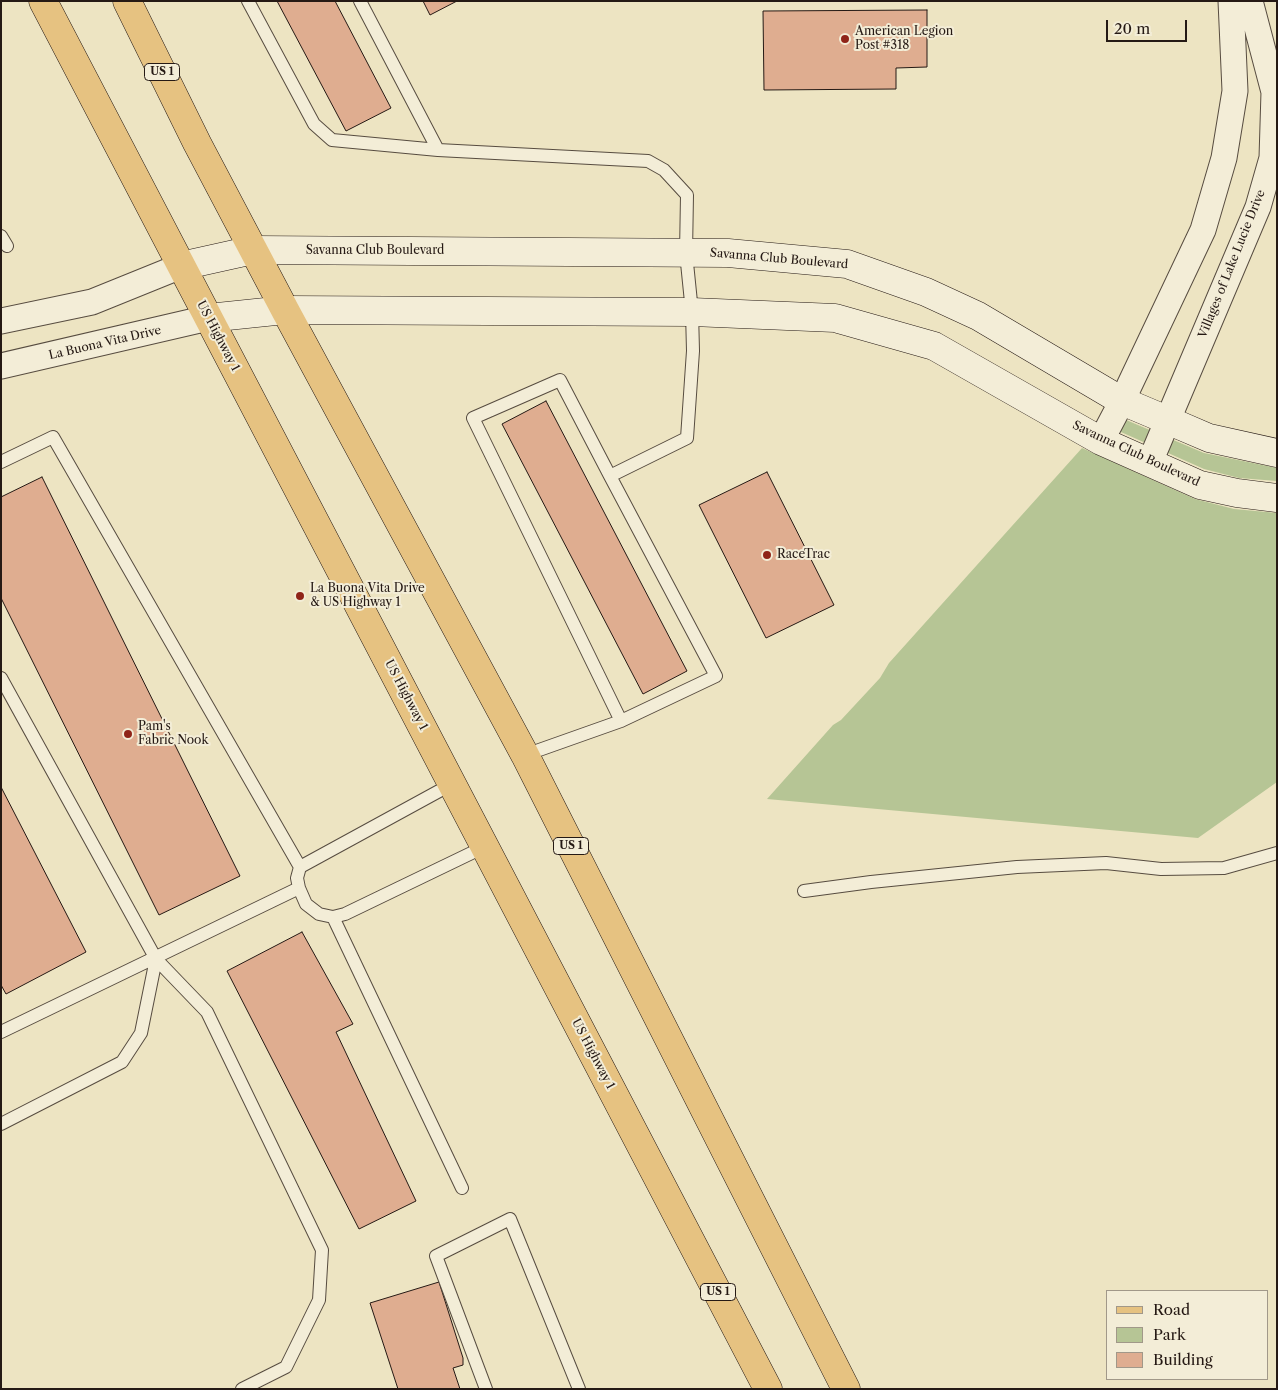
<!DOCTYPE html>
<html>
<head>
<meta charset="utf-8">
<style>
	body { margin:0 }
	#map { position:relative; width:1278px; height:1390px; overflow:hidden; background:#ede4c2; font-family:"Libre Caslon Text",serif }
	canvas { display:block }
	.frame { position:absolute; inset:0; border:2px solid #251914; pointer-events:none }
	.legend { position:absolute; left:1106px; top:1290px; width:162px; height:90px; box-sizing:border-box; background:#f3edd7; border:1px solid #a19889; margin:0; padding:6px 9px; list-style:none; font-size:15px; color:#251914 }
	.legend li { display:flex; align-items:center; gap:10px; height:25px }
	.legend b { width:25px; border:1px solid #a19889 }
	.scale { position:absolute; left:1106px; top:20px; width:81px; height:22px; box-sizing:border-box; border:2px solid #251914; border-top:0; padding-left:6px; font-size:15px; line-height:18px; white-space:nowrap; color:#251914; -webkit-text-stroke:4px #f3edd7; paint-order:stroke }
</style>
</head>
<body>
<div id="map">
<canvas width="1278" height="1390"></canvas>
<div class="frame"></div>
<ul class="legend">
<li><b style="height:6px;background:#e6c281"></b>Road</li>
<li><b style="height:14px;background:#b6c595"></b>Park</li>
<li><b style="height:14px;background:#dfad90"></b>Building</li>
</ul>
<div class="scale">20 m</div>
</div>
<script>
const c = document.querySelector('canvas').getContext('2d');
c.lineJoin = 'round';
function fill(path, color) { c.fillStyle = color; c.fill(path, 'evenodd'); }
const shape = rows => new Path2D(rows.map(r => 'M' + r).join(''));
function strokePath(path, color, width, dash) { c.strokeStyle = color; c.lineWidth = width; c.lineCap = dash ? 'butt' : 'round'; c.setLineDash(dash || []); c.stroke(path); }
function label(font, color, halo, rows, align = 'center') {
  c.font = font + ' "Libre Caslon Text",serif'; c.lineWidth = 4; c.setLineDash([]); c.textBaseline = 'middle'; c.strokeStyle = halo; c.fillStyle = color; for (const [text, x, y, turn = 0] of rows) {
    c.save(); c.translate(x, y); c.rotate((+turn || 0) * Math.PI / 180); c.textAlign = isNaN(turn) ? turn : align; if (halo) c.strokeText(text, 0, 0); c.fillText(text, 0, 0); c.restore();
  }
}
fill(shape([
	[1112,414,1204,453,1277,468,1277,481,1239,478,1204,469,1103,424],
	[1082,448,1195,499,1234,509,1277,513,1277,782,1198,838,767,799,833,725,841,720,880,678,889,663]
]), '#b6c595');
const building = shape([
	[277,1,335,1,391,108,346,131,277,1],
	[423,1,457,1,430,15,423,1],
	[927,10,927,67,896,68,896,89,764,90,763,11,927,10],
	[546,401,687,671,643,694,502,424,546,401],
	[767,472,834,605,766,638,699,505,767,472],
	[42,477,240,876,159,915,1,598,1,497,42,477],
	[1,787,86,952,6,994,1,985,1,787],
	[302,932,353,1024,336,1032,416,1201,359,1229,227,971,302,932],
	[439,1282,463,1358,463,1365,453,1368,460,1389,398,1389,370,1303,439,1282]
]);
fill(building, '#dfad90');
strokePath(building, '#251914', 1);
const lane = shape([
	[248,1,314,124,332,140,438,150],
	[360,1,438,150,648,161,664,170,687,195,686,253,692,312,693,351,687,438,610,476,560,380,473,418,621,721,525,755],
	[1,236,7,246],
	[1,462,53,437,300,867],
	[610,476,716,676,621,721],
	[1,678,156,959,207,1012,322,1250,319,1300,286,1367,242,1389],
	[452,784,300,867,297,878,299,888,306,904,319,914,333,917,345,914,484,847],
	[804,891,871,882,1017,867,1106,863,1161,869,1224,868,1277,853],
	[333,917,462,1188],
	[1,1032,299,888],
	[1,1124,122,1062,141,1033,156,959],
	[486,1389,436,1256,510,1219,579,1389]
]);
const street = shape([
	[1,321,92,302,181,266],
	[1,366,208,318],
	[1101,441,1122,401,1203,230,1224,158,1235,91,1231,1],
	[1150,462,1258,207,1272,158,1274,92,1250,1]
]);
const secondary = shape([
	[181,266,253,250,728,253,847,264,926,292,978,316,1122,401,1167,420,1209,438,1277,453],
	[208,318,285,310,692,312,835,318,934,346,1101,441,1200,485,1237,493,1277,498]
]);
const primary = shape([
	[43,1,768,1389],
	[127,1,197,143,285,310,525,755,846,1389]
]);
strokePath(lane, '#574c40', 14);
strokePath(street, '#574c40', 27);
strokePath(secondary, '#251914', 29);
strokePath(primary, '#251914', 29);
strokePath(lane, '#f3edd7', 12);
strokePath(street, '#f3edd7', 25);
strokePath(secondary, '#f3edd7', 28);
strokePath(primary, '#e6c281', 28);
for (const [x, y, r, color] of [
	[845,39,5,"#8f2418"],
	[767,555,5,"#8f2418"],
	[300,596,5,"#8f2418"],
	[128,734,5,"#8f2418"]
]) { const dot = new Path2D(); dot.arc(x, y, r, 0, 2 * Math.PI); c.fillStyle = color; c.fill(dot); strokePath(dot, '#f3edd7', 2); }
for (const [x, y, w] of [
	[162,72,35],
	[571,846,35],
	[718,1292,35]
]) { const box = new Path2D(); box.roundRect(x - w / 2, y - 8.5, w, 17, 4); c.fillStyle = '#f3edd7'; c.fill(box); strokePath(box, '#251914', 1); }
label('bold 11px', '#251914', null, [
	["US 1",162,72],
	["US 1",571,846],
	["US 1",718,1292]
]);
label('12px', '#251914', '#f3edd7', [
	["American Legion",855,32],
	["Post #318",855,46],
	["RaceTrac",777,555],
	["La Buona Vita Drive",310,589],
	["& US Highway 1",310,603],
	["Pam's",138,727],
	["Fabric Nook",138,741]
], 'left');
label('12px', '#251914', '#f3edd7', [
	["Savanna Club Boulevard",375,251],
	["Savanna Club Boulevard",779,259,5],
	["Villages of Lake Lucie Drive",1232,264,-68],
	["US Highway 1",218,336,62],
	["La Buona Vita Drive",105,343,-13],
	["Savanna Club Boulevard",1136,454,25],
	["US Highway 1",406,695,62],
	["US Highway 1",593,1054,62]
]);
</script>
</body>
</html>
